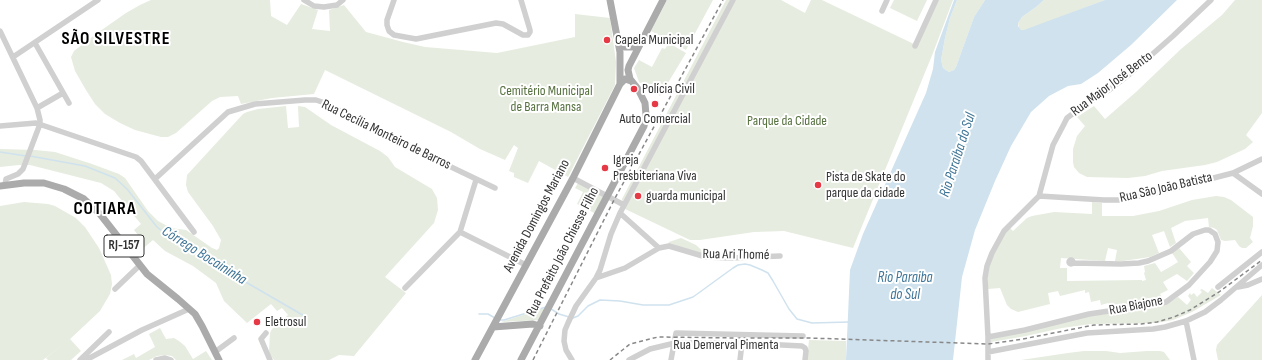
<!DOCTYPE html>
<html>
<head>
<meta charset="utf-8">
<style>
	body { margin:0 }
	canvas { display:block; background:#fff }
</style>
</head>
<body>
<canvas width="1262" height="360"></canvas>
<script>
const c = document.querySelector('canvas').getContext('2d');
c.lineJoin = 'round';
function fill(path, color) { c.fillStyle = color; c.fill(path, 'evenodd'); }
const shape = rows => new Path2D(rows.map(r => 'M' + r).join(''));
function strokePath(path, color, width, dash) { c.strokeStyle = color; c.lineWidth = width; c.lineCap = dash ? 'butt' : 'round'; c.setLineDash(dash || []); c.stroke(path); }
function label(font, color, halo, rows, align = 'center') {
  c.font = font + ' "Sofia Sans Condensed",sans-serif'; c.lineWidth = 4; c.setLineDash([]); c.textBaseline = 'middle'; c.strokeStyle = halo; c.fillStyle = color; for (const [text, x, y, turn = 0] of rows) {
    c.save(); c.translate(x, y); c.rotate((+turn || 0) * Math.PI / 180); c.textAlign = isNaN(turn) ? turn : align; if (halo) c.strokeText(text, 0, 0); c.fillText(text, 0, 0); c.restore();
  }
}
fill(shape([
	[151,0,270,0,271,16,287,25,301,4,318,10,312,29,330,31,329,10,344,5,366,32,403,42,425,47,497,53,575,37,575,14,610,18,616,62,615,85,568,177,539,161,528,183,514,177,514,173,509,171,518,148,514,145,505,160,480,149,451,132,325,70,314,94,272,98,241,104,238,96,220,97,212,101,176,133,168,137,161,137,135,130,120,123,105,114,95,104,86,90,75,71,71,57,74,51,96,34,126,13,140,5],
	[667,0,713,0,686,50,651,31],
	[726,0,781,0,805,13,811,0,822,0,916,45,938,0,953,0,933,53,853,248,784,231,754,232,700,240,690,240,623,208,622,199],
	[894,0,927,0,917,21,890,8],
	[957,0,985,0,974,17,956,67,954,70,949,72,943,68,941,60,945,38,950,18],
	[1044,0,1105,0,1027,30,1021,30,1019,28,1018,23,1022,17,1036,7],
	[1235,0,1262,0,1262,113,1246,135,1253,142,1245,149,1217,162,1205,165,1162,171,1145,176,1128,178,1087,177,1079,173,1074,167,1073,162,1073,149,1077,136,1085,126,1077,117,1094,106,1105,119,1136,92,1181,49,1222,15],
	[669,43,686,53,660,96,639,82,634,68,639,60,652,67,662,48,665,49],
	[286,106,288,128,299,127,298,106,305,107,331,125,380,151,388,157,395,167,432,189,437,198,438,210,434,223,385,277,406,293,354,356,339,355,329,360,274,360,270,355,269,351,270,333,272,329,288,315,282,308,277,311,271,304,247,323,224,301,216,283,193,266,165,251,153,240,140,251,132,240,138,235,134,230,141,224,114,191,101,183,30,165,19,165,0,167,0,149,35,150,55,152,92,164,119,174,125,178,148,211,158,221,171,228,186,230,212,248,217,250,219,248,221,240,213,226,188,192,186,185,187,175,243,114,247,112,258,109],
	[578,183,607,197,598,215,577,204,583,192,575,188],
	[1216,196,1224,197,1231,200,1253,217,1253,226,1250,238,1253,242,1246,248,1242,248,1239,246,1235,240,1225,241,1221,240,1217,230,1214,228,1209,227,1208,218,1185,221,1171,228,1176,243,1170,247,1164,231,1152,235,1159,253,1150,257,1123,261,1115,261,1117,250,1108,248,1105,261,1061,258,1060,268,1067,268,1067,281,1142,280,1142,281,1146,280,1144,273,1145,272,1144,266,1155,263,1161,272,1170,267,1178,262,1172,253,1179,248,1191,262,1187,266,1194,273,1187,281,1177,274,1163,282,1168,290,1160,294,1164,300,1109,308,1108,303,1101,305,1100,300,1091,302,1089,292,1085,293,1085,290,1060,296,1058,291,1048,293,1050,304,1018,312,1011,309,1007,305,1000,288,988,289,988,277,989,266,1001,238,1010,228,1013,231,1027,218,1032,216,1054,212,1092,214,1092,202,1102,203,1102,216,1133,216,1159,211,1192,200],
	[24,202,48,204,55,206,76,218,85,227,99,248,111,275,112,284,110,294,100,311,69,340,70,339,81,351,71,360,48,360,46,358,66,342,43,360,0,360,0,206],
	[681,238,696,245,707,255,668,245,669,242],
	[1212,288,1221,295,1192,312,1173,320,1156,323,1091,324,1062,328,1026,336,991,342,991,339,1083,317,1156,307,1166,304,1178,297,1187,305,1191,300,1188,296,1190,293,1191,295,1194,293,1197,297,1202,292,1200,290,1202,289,1208,293],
	[1262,295,1262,360,1218,360,1216,350,1217,345],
	[545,308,540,320,501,322],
	[160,328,166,339,174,338,179,341,185,346,193,359,206,351,212,360,176,360,172,356,165,355,157,356,149,360,122,360,134,354,136,358,155,347,149,334],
	[809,340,846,341,846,360,807,360],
	[1084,351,1106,351,1120,353,1147,351,1160,351,1164,352,1170,360,1021,360,1068,353]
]), '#e6ecdf');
fill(shape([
	[954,0,957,0,950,18,945,38,941,60,943,68,949,72,954,70,956,67,974,17,985,0,1044,0,1036,7,1022,17,1018,23,1018,26,1021,30,1024,30,1105,0,1177,0,1131,45,1098,73,1081,84,1068,86,1049,96,1031,112,1011,146,995,181,975,230,962,277,953,360,846,360,850,270,863,234,926,93,933,69,935,52]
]), '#cfe2ee');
strokePath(shape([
	[0,152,26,156],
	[30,156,85,166,115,178,127,189,157,227,175,241,306,317],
	[551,309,559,314,569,317],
	[479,314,488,314,495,318],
	[573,318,578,316,588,306,600,300,620,301,643,305,669,305,693,297,700,292,733,268,738,265,745,264,750,265,762,270,768,273,773,281,789,309,797,319,812,323,849,322],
	[500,320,504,320,546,307]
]), '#cfe2ee', 1.5);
strokePath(shape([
	[304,0,314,6,324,7,337,5,343,0],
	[394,0,387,20,387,25,389,31,394,35,416,39,496,23,503,24,523,35,528,35,530,32,530,30,521,0],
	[882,11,887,0],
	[0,31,37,108,40,120,40,124,23,169,18,174,6,179,5,185],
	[35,43,69,103],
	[915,46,936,0],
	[13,57,98,0],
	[37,108,63,93],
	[0,126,36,123,136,157,141,161,194,232],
	[1233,173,1262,159],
	[573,178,624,205],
	[155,179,228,112,255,104,305,100,316,100,325,103,399,142,495,188],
	[1039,196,1104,200,1119,200,1155,193,1233,173,1262,194],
	[460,232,526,265],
	[659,248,620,213,733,0],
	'1069 262a2 2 0 1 1 4 0a2 2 0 1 1-4 0Z',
	[596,278,625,268,659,248,669,246,706,257,730,258,780,256],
	[1218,287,1262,252],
	[1238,287,1248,285,1262,279],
	[405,288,460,232,476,180],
	[115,289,139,266],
	[1186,321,1194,360],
	[266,333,261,339,270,360],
	[988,337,1025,330,1089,314,1162,303,1166,302,1189,285,1210,262,1217,251,1218,242,1215,234,1209,230,1205,230,1193,234,1171,251,1148,261,1139,263,1121,264,1073,263],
	[215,352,234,338],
	[988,352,1087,333,1153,329,1165,327,1186,321,1205,312,1221,300,1262,265],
	[80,360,109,332],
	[86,360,142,330,189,309],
	[156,360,165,358,171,360],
	[572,360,566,350,564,341,565,330,568,323,576,306,596,278,600,270,611,234,620,213],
	[629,360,650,349,675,343,742,343,802,346,805,348,806,351,805,360],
	[671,360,676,333,803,336],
	[740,360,742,343],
	[988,360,988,337,985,278,987,266,992,253,1004,231,1039,196,1053,145,1064,124,1067,118,1079,109,1109,90,1131,73,1173,36,1211,0]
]), '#d0d0d0', 5.5);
strokePath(shape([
	[610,0,620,52,620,84],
	[619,41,622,46,625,47,635,47,640,44],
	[0,186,24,183,44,183,64,189,84,199,100,214,147,274,178,299,195,314,202,326,219,360],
	[493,327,533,324,540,326],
	[475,360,573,178,620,84,625,79,631,81],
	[521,360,644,126,646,115,645,103,638,89,630,79,628,70,629,66,663,0]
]), '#ababab', 7);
strokePath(shape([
	[533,360,614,200,723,0],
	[610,360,630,344,658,337,738,338,809,338,988,344,1023,339,1094,325,1141,324,1157,322,1174,317,1190,310,1219,292,1262,260]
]), '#888', 1.5, [4, 3]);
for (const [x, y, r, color] of [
	[607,40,4,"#e63946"],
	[634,89,4,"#e63946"],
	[655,104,4,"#e63946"],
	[605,168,4,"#e63946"],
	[818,185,4,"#e63946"],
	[638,196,4,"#e63946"],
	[257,322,4,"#e63946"]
]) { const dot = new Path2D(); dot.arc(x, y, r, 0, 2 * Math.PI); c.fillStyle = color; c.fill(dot); strokePath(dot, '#fff', 1.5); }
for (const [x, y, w] of [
	[124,246,40]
]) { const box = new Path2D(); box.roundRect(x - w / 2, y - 11, w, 22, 3); c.fillStyle = '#fff'; c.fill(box); strokePath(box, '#333', 1); }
label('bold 13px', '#333', null, [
	["RJ-157",124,246]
]);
label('14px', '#333', '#fff', [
	["Capela Municipal",615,40],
	["Polícia Civil",642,89],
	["Auto Comercial",655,119,"center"],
	["Igreja",613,160],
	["Presbiteriana Viva",613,176],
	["Pista de Skate do",826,177],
	["parque da cidade",826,193],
	["guarda municipal",646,196],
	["Eletrosul",265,322]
], 'left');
label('14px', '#333', '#fff', [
	["Rua Major José Bento",1112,84,-37],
	["Rua Cecília Monteiro de Barros",386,135,26],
	["Rua São João Batista",1166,188,-13],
	["Avenida Domingos Mariano",537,216,-62],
	["Rua Prefeito João Chiesse Filho",563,252,-63],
	["Rua Ari Thomé",736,255,1],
	["Rua Biajone",1136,306,-11],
	["Rua Demerval Pimenta",726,345]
]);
label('14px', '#56703f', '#fff', [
	["Cemitério Municipal",546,91],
	["de Barra Mansa",546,107],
	["Parque da Cidade",787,121]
]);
label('italic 15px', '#3f7597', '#fff', [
	["Rio Paraíba do Sul",958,155,-72],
	["Córrego Bocaininha",204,256,32],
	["Rio Paraiba",905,278],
	["do Sul",905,295]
]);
c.letterSpacing = '1px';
label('bold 18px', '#000', '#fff', [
	["SÃO SILVESTRE",116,39],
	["COTIARA",105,209]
]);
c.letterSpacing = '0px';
</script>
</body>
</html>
